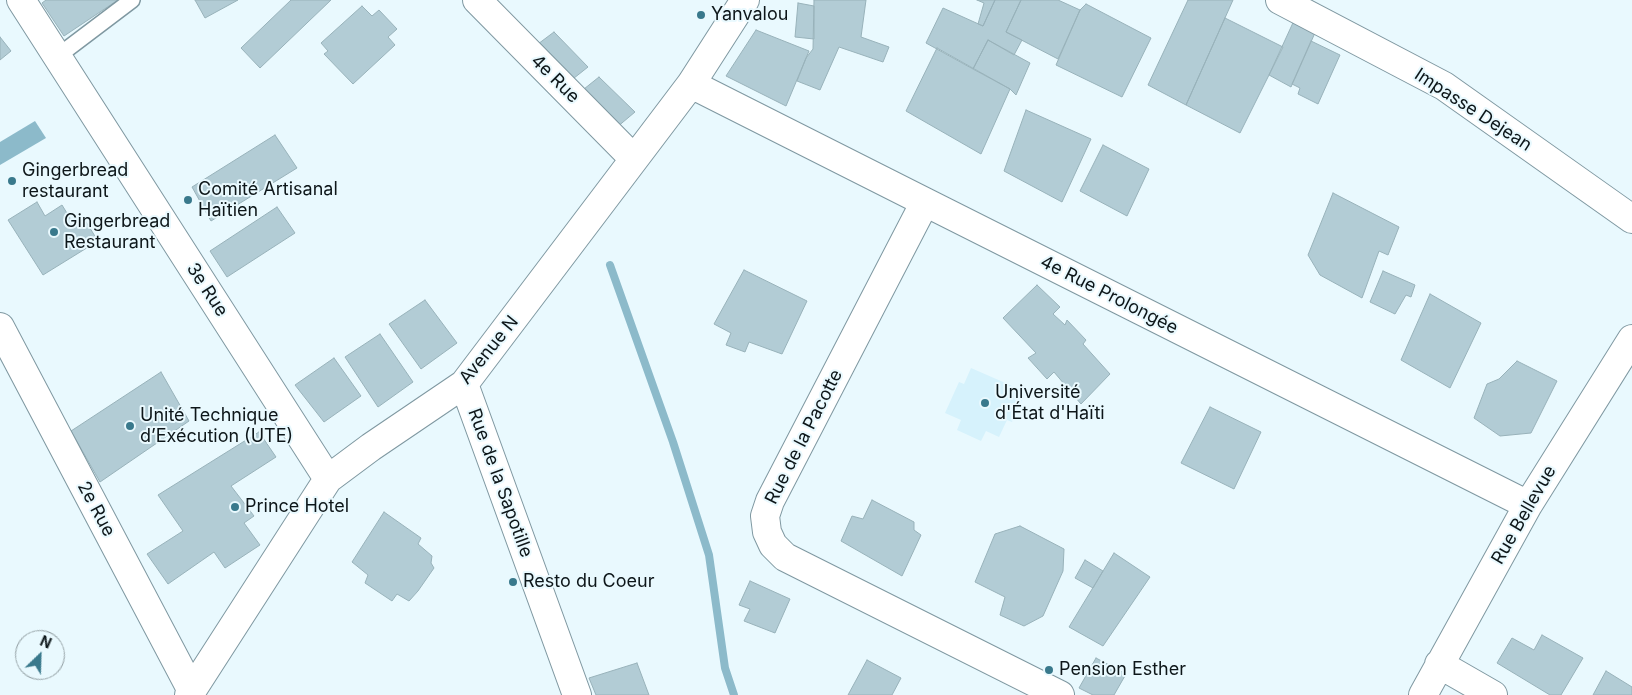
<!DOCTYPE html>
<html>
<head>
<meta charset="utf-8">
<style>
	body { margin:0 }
	#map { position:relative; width:1632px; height:695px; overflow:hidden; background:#e9f9fe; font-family:Inter,sans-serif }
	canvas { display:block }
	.north { position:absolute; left:15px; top:630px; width:50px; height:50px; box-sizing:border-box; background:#e9f9fe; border:1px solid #919ea2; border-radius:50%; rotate:24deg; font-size:14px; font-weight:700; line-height:20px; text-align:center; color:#0d1619 }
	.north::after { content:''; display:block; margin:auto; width:18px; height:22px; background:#39798c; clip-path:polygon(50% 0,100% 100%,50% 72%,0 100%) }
</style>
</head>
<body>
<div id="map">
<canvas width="1632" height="695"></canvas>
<div class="north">N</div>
</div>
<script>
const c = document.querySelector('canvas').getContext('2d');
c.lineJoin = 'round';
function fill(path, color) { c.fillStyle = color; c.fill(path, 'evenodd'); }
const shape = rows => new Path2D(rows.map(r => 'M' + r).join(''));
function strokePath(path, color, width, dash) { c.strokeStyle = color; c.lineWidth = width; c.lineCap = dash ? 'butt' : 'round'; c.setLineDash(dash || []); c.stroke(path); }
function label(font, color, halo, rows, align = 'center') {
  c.font = font + ' Inter,sans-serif'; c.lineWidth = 4; c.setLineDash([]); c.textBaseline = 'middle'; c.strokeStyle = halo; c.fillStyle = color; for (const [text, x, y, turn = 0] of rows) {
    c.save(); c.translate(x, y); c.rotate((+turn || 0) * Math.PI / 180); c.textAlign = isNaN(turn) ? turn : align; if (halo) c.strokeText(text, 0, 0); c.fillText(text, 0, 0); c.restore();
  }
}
fill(shape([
	[971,368,1026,392,1012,422,1007,420,999,437,986,431,981,441,957,430,961,420,945,413,959,382,964,384]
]), '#d6f2fc');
fill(shape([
	[35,121,46,138,0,165,0,142]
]), '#8cbaca');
strokePath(shape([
	[610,265,673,442,709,555,725,668,734,695]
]), '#8cbaca', 8);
const building = shape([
	[46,0,118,0,64,36,42,3,46,0],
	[195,0,238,0,205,18,195,0],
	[291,0,331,0,260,68,241,48,291,0],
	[814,0,866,0,861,37,889,47,883,62,839,47,820,90,797,81,806,58,813,49,814,0],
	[977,0,995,0,983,26,978,24,984,3,977,0],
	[995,0,1021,0,1006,32,1022,40,1014,55,988,40,973,69,926,43,943,8,983,26,995,0],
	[1021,0,1058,0,1080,10,1058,59,1006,32,1021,0],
	[1188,0,1233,0,1186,105,1148,85,1188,0],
	[798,3,814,6,814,39,795,37,798,3],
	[1086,4,1151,38,1122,97,1056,65,1080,10,1086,4],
	[362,6,372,16,379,10,397,29,388,37,395,45,353,84,324,54,328,51,321,43,362,6],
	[1297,14,1318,26,1291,87,1269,75,1297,14],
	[1225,18,1283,47,1240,133,1186,105,1225,18],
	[756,30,809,51,786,106,726,76,756,30],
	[554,32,588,67,564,86,530,50,554,32],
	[0,37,11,51,0,60,0,37],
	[988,40,1030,63,1016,95,1010,89,973,69,988,40],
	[1311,41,1340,55,1318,104,1298,94,1300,88,1292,84,1311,41],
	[937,48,1010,89,981,154,906,111,937,48],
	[599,77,635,112,610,133,574,97,599,77],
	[1026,110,1091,139,1062,202,1004,171,1026,110],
	[275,135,297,168,211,221,192,187,275,135],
	[1103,145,1149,169,1127,216,1080,191,1103,145],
	[1333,193,1399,227,1388,255,1379,251,1362,298,1320,275,1308,255,1333,193],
	[37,202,45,216,62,205,73,223,83,217,98,241,43,275,8,220,37,202],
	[277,207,295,233,227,277,210,251,277,207],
	[744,270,807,301,782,354,749,342,745,352,726,345,731,333,714,324,744,270],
	[1383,271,1415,285,1411,297,1406,295,1395,314,1370,302,1383,271],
	[1037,285,1060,307,1053,314,1065,325,1067,320,1086,340,1083,344,1110,374,1081,404,1054,372,1047,379,1028,358,1036,353,1003,318,1037,285],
	[1430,294,1481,323,1450,388,1401,360,1430,294],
	[425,300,457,343,421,369,389,324,425,300],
	[380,334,413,382,378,407,345,357,380,334],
	[334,358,361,396,324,422,295,385,334,358],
	[1517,361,1557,381,1531,433,1500,436,1474,418,1487,384,1499,379,1517,361],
	[161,372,189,421,100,482,71,431,161,372],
	[1210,407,1261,432,1234,489,1181,463,1210,407],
	[259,432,276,457,231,486,254,516,244,523,260,545,225,568,214,552,168,584,147,554,183,531,158,495,259,432],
	[872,500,914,522,914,530,921,535,902,576,841,541,852,516,863,519,872,500],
	[384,512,421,538,418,544,432,556,431,563,434,568,418,591,409,601,397,594,392,601,365,583,368,575,352,562,384,512],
	[1020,526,1064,549,1063,571,1043,616,1024,626,1000,615,1005,597,975,582,995,534,1020,526],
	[1114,553,1150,577,1103,646,1069,627,1114,553],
	[1085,560,1103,571,1093,588,1075,578,1085,560],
	[750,581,790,599,775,633,744,621,750,609,739,605,750,581],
	[1542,635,1583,658,1561,695,1550,695,1497,663,1512,638,1534,650,1542,635],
	[1096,658,1126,674,1114,695,1093,695,1079,688,1096,658],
	[867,660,901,678,892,695,848,695,867,660],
	[637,663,649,695,596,695,589,678,637,663],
	[1606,671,1632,687,1632,695,1593,695,1606,671]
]);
fill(building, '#b2ccd5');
strokePath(building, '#98b2ba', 1);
const lane = shape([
	[58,56,132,0]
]);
const street = shape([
	[21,0,328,479],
	[477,0,634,159],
	[1280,0,1444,86,1632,219],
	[691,84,925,202,1528,505],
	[925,202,770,501,765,516,767,532,773,545,785,557,1060,695],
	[0,327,192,691],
	[464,384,577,695],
	[1439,664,1493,695],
	[189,695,328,479,371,447,464,384,691,84,745,0],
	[1423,695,1528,505,1632,339]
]);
strokePath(lane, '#7f98a1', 18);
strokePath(street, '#7f98a1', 30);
strokePath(lane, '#fff', 15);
strokePath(street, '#fff', 28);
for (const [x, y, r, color] of [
	[701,15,5,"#39798c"],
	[12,181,5,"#39798c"],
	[188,200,5,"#39798c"],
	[54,232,5,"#39798c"],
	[985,403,5,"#39798c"],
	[130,426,5,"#39798c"],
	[235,507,5,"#39798c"],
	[513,582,5,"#39798c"],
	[1049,670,5,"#39798c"]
]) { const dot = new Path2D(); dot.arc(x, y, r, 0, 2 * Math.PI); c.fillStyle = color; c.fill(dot); strokePath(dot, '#e9f9fe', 2); }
label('18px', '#0d1619', '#e9f9fe', [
	["Yanvalou",711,15],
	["Gingerbread",22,171],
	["restaurant",22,192],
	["Comité Artisanal",198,190],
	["Haïtien",198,211],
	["Gingerbread",64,222],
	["Restaurant",64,243],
	["Université",995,393],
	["d'État d'Haïti",995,414],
	["Unité Technique",140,416],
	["d’Exécution (UTE)",140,437],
	["Prince Hotel",245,507],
	["Resto du Coeur",523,582],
	["Pension Esther",1059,670]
], 'left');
label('18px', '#0d1619', '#e9f9fe', [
	["4e Rue",555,79,45],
	["Impasse Dejean",1473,110,33],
	["3e Rue",207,290,57],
	["4e Rue Prolongée",1109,295,27],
	["Avenue N",489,350,-51],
	["Rue de la Pacotte",804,437,-63],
	["Rue de la Sapotille",500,483,70],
	["2e Rue",96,509,62],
	["Rue Bellevue",1524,515,-60]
]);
</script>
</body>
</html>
